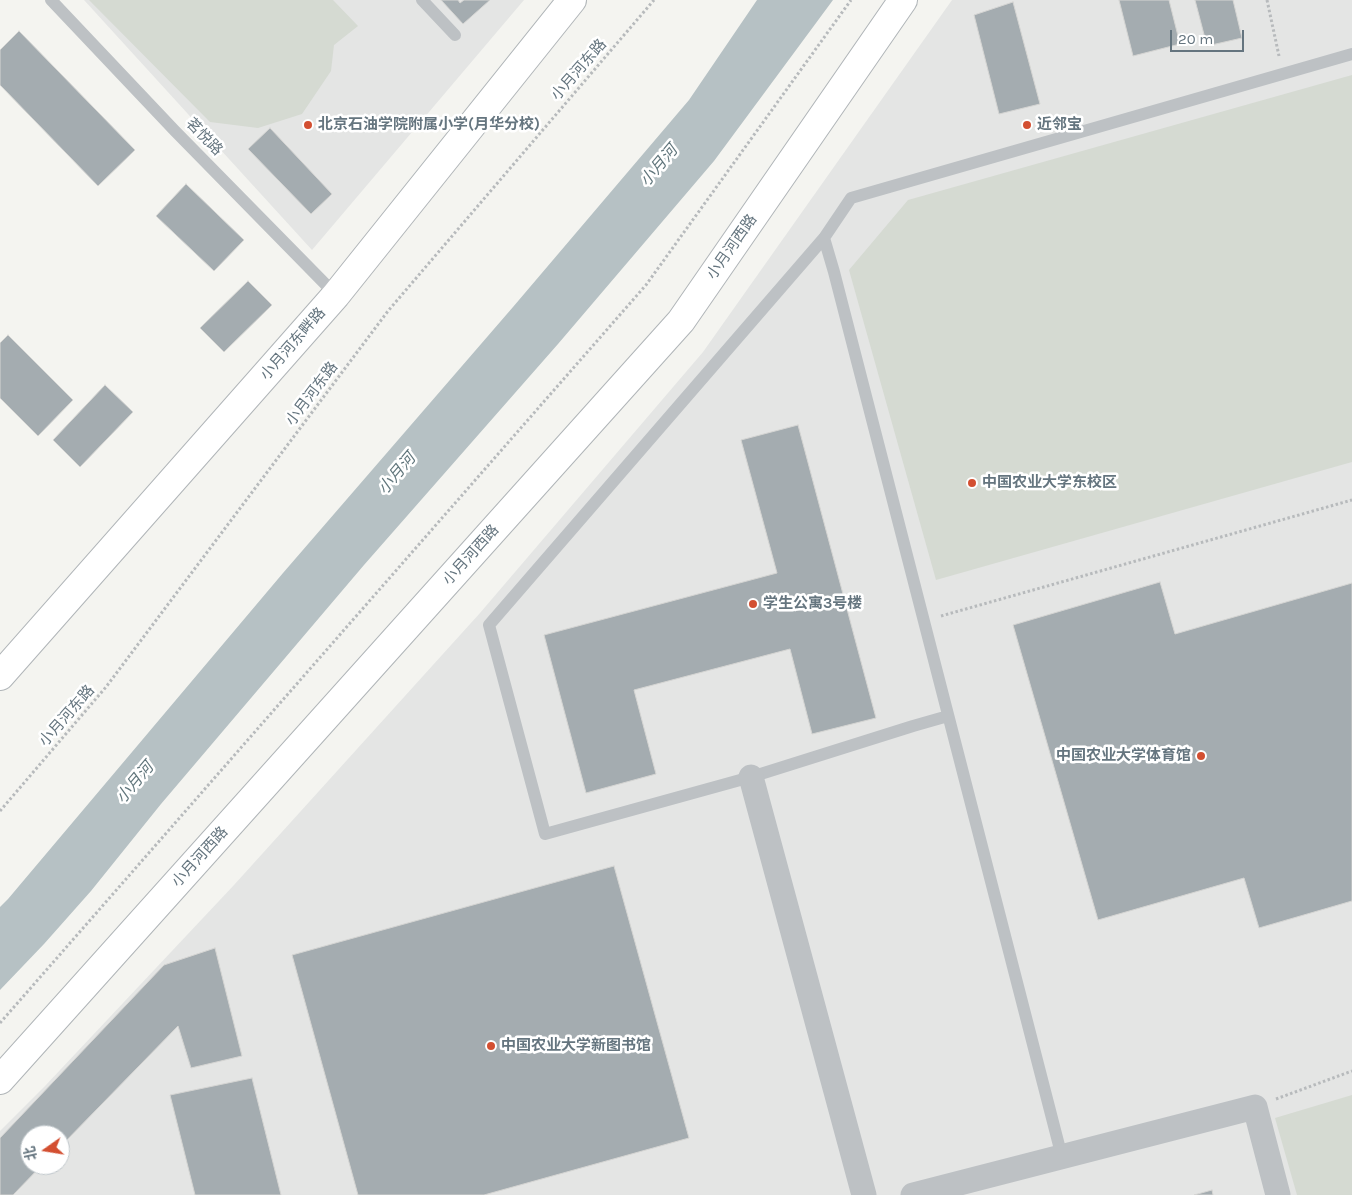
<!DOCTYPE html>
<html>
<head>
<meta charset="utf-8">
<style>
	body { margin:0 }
	#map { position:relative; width:1352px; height:1195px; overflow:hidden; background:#f4f4f0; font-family:Karla,"Noto Sans SC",sans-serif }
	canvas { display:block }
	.north { position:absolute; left:20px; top:1125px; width:50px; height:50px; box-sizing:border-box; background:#fff; border:1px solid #c1c8cc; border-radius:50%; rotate:257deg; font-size:14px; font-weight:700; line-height:20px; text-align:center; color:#65757f }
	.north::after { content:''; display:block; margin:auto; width:18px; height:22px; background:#d34f31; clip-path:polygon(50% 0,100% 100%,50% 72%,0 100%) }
	.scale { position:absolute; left:1170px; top:30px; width:74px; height:22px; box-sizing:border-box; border:2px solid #65757f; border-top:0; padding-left:6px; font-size:15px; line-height:18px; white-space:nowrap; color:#65757f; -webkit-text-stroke:4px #fff; paint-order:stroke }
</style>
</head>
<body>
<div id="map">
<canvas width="1352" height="1195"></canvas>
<div class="north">北</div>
<div class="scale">20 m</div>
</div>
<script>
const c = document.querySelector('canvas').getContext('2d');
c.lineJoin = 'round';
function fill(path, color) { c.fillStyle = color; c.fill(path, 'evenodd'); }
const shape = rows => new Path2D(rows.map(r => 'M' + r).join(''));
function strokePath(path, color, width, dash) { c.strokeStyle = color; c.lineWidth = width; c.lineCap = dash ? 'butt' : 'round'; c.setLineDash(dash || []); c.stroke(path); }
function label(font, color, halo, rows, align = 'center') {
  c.font = font + ' Karla,"Noto Sans SC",sans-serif'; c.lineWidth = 5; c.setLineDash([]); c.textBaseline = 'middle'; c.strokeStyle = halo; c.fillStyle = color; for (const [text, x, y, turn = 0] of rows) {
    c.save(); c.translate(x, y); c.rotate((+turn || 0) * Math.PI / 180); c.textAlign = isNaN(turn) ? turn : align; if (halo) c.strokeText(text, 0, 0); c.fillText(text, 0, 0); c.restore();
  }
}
fill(shape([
	[84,0,524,0,312,250],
	[952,0,1352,0,1352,1195,0,1195,0,1131,45,1086,234,885,480,613,703,352],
	[30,1135,60,1135,60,1165,30,1165]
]), '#e4e5e4');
fill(shape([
	[89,0,333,0,358,26,334,45,331,71,302,114,258,128,210,122],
	[1352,75,1352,462,936,580,849,270,908,200],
	[1352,1095,1352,1195,1297,1195,1275,1118]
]), '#d5dad2');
fill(shape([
	[757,0,833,0,714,161,558,344,364,565,161,804,91,891,44,944,0,990,0,907,8,899,283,573,513,307,689,100]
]), '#b6c1c4');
const building = shape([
	[441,0,458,0,460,3,464,0,490,0,463,24,441,0],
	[1119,0,1169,0,1180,44,1133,56,1119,0],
	[1195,0,1233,0,1242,38,1207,46,1195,0],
	[1013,2,1040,104,999,114,974,15,1013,2],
	[19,31,135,150,98,186,0,85,0,50,19,31],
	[270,128,332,194,311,214,248,149,270,128],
	[186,184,244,240,214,271,156,216,186,184],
	[248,281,272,305,224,352,200,328,248,281],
	[8,335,73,400,38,436,0,398,0,343,8,335],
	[105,385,133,412,80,467,53,440,105,385],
	[798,425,876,718,812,734,790,649,634,690,656,774,586,793,544,635,777,573,741,440,798,425],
	[1160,582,1175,634,1352,583,1352,901,1259,928,1244,878,1098,920,1013,625,1160,582],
	[614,866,689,1138,484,1195,358,1195,292,955,614,866],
	[215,948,242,1056,191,1068,178,1026,60,1147,60,1135,30,1135,30,1165,42,1165,13,1195,0,1195,0,1138,164,965,215,948],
	[252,1078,281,1195,195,1195,170,1095,252,1078],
	[1212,1190,1213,1195,1194,1195,1212,1190]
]);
fill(building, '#a4acb0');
strokePath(building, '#d5d5d3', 1);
const secondary = shape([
	[0,676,336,295,572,0],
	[0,1080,681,321,903,0]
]);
strokePath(secondary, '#b0b5b8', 30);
strokePath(shape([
	[1267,0,1279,56],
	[941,616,1352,500],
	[0,811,106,687,388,311,654,0],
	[0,1023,646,285,851,0],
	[1276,1099,1352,1071]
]), '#b7babc', 3, [2.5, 2.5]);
strokePath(shape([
	[51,0,175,131,336,295],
	[422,0,455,35],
	[824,238,834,272,1062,1157],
	[948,716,913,726,751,777,545,834,489,625,824,238,851,198,1352,54]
]), '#bdc1c4', 12);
strokePath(shape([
	[751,777,864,1195],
	[913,1195,1255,1107,1278,1195]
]), '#bdc1c4', 25);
strokePath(secondary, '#fff', 28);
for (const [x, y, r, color] of [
	[308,125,5,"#d34f31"],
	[1027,125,5,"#d34f31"],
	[972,483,5,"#d34f31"],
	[753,604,5,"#d34f31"],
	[1201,756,5,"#d34f31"],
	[491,1046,5,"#d34f31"]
]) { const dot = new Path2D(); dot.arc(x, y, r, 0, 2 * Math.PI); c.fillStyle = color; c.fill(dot); strokePath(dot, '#fff', 2); }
label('15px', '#65757f', '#fff', [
	["小月河东路",579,70,-49],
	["茗悦路",204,137,46],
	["小月河西路",732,247,-55],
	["小月河东畔路",293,344,-49],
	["小月河东路",312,394,-53],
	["小月河西路",471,555,-48],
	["小月河东路",67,716,-49],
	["小月河西路",200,857,-48]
]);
label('bold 15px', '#65757f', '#fff', [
	["北京石油学院附属小学(月华分校)",318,125],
	["近邻宝",1037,125],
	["中国农业大学东校区",982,483],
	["学生公寓3号楼",763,604],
	["中国农业大学体育馆",1191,756,"right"],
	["中国农业大学新图书馆",501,1046]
], 'left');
label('italic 16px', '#61767c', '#fff', [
	["小月河",659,166,-50],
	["小月河",397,474,-50],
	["小月河",135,783,-50]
]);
</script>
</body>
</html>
